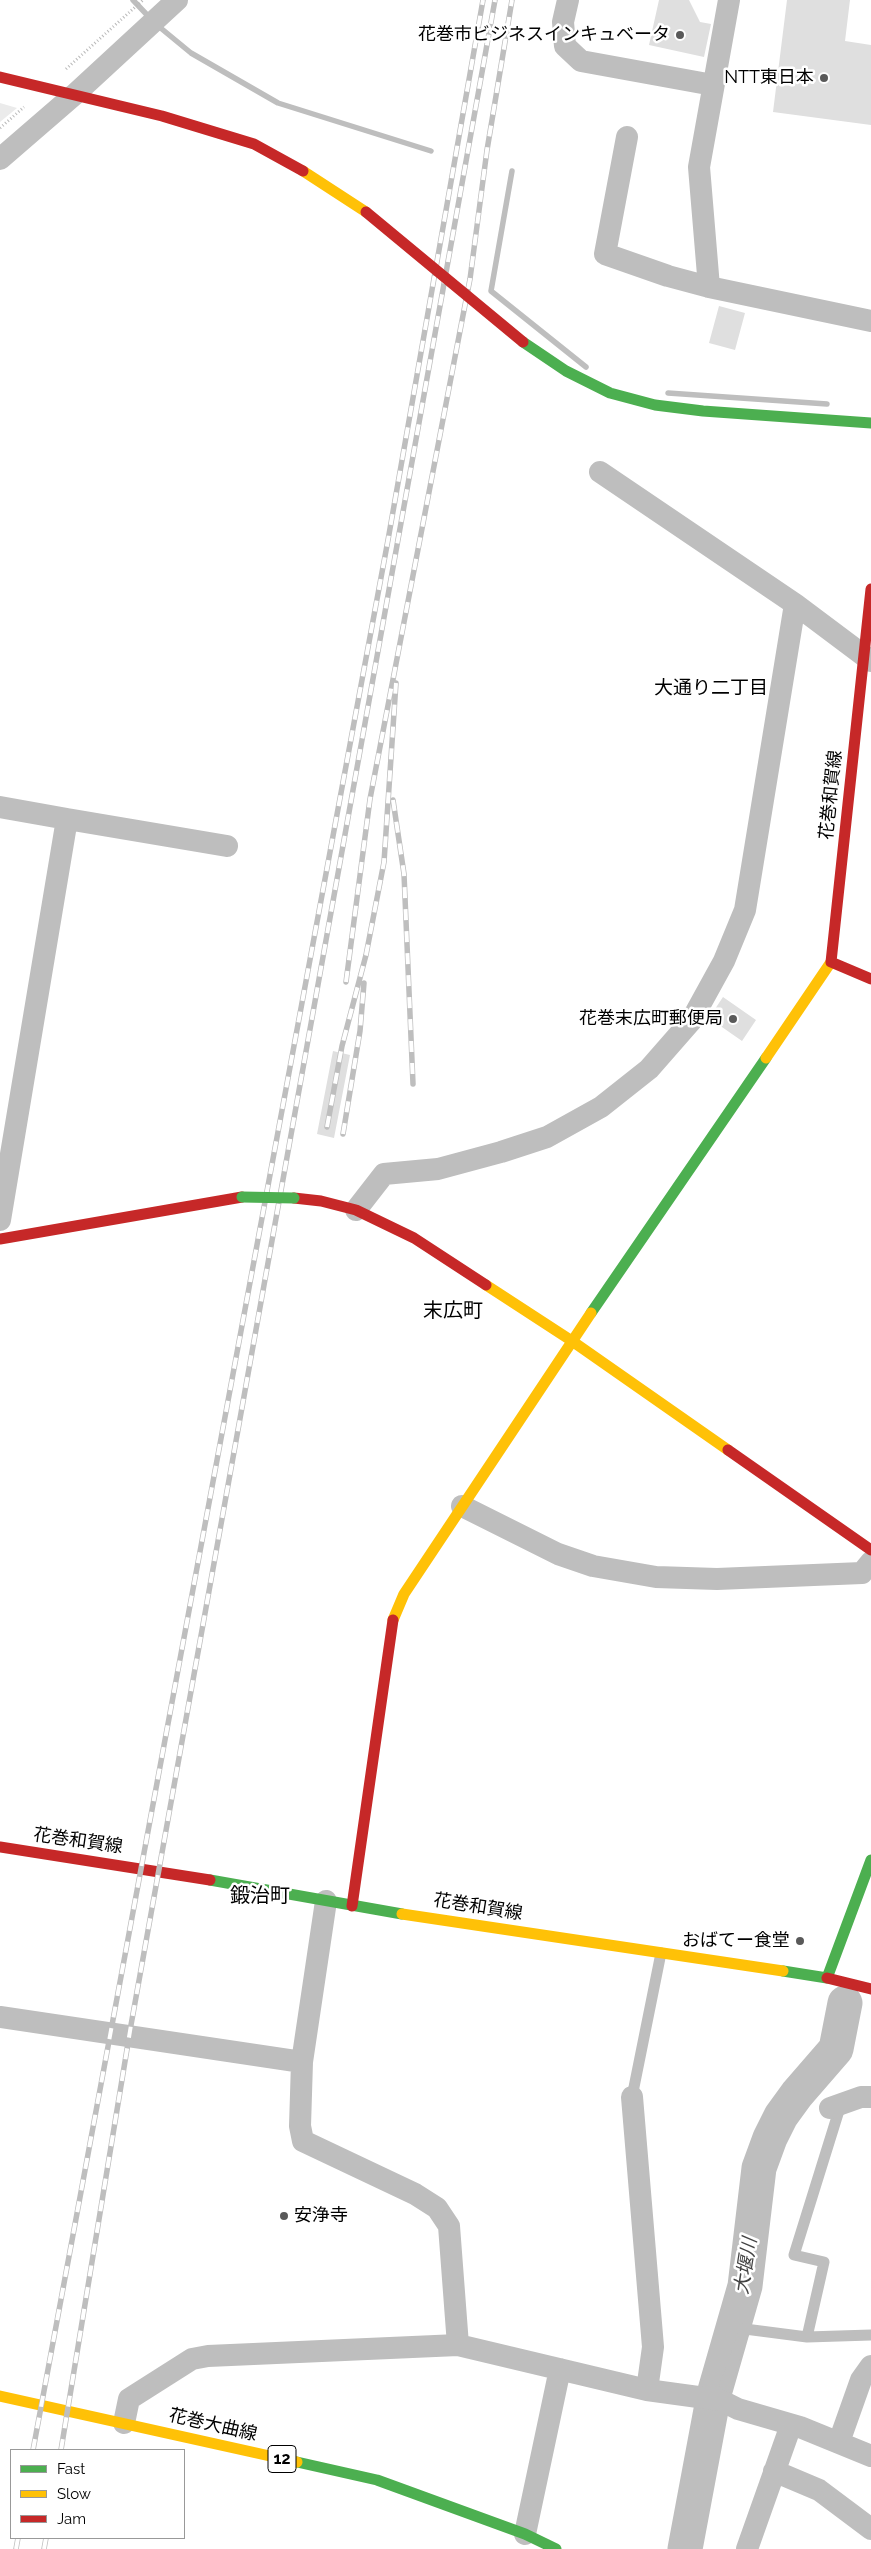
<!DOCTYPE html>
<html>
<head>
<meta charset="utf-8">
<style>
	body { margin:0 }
	#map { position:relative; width:871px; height:2549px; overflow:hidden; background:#fff; font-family:Raleway,sans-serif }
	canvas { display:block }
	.legend { position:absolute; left:10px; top:2449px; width:175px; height:90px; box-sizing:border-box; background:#fff; border:1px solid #999; margin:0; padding:6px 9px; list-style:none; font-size:15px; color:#000 }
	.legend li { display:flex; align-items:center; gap:10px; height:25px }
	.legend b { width:25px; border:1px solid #999 }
</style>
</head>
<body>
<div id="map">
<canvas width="871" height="2549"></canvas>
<ul class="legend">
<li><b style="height:6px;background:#4caf50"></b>Fast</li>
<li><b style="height:6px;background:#ffc107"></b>Slow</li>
<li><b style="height:6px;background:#c62828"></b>Jam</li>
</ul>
</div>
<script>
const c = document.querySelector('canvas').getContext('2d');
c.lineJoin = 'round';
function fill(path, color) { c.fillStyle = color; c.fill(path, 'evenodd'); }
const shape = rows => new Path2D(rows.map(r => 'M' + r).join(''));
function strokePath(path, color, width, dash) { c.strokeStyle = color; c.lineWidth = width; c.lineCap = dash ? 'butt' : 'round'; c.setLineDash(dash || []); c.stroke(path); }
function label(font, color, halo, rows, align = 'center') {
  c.font = font + ' Raleway,"Noto Sans JP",sans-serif'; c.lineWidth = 5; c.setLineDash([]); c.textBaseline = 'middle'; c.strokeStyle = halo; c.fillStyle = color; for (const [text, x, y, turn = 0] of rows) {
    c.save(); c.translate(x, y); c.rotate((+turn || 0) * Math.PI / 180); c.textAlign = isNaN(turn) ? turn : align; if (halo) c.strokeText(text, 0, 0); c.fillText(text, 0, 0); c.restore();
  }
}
fill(shape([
	[0,103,17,108,0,122]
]), '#ebebeb');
strokePath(shape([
	[133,0,150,18],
	[157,25,191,53,278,103,431,151],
	[512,171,491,291,586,367],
	[668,393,827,404]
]), '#bebebe', 5.5);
strokePath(shape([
	[685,2549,714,2394,745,2286,759,2168,770,2138,781,2116,797,2094,836,2049,845,2003]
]), '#bebebe', 35);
fill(shape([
	[659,0,689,0,700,22,711,24,704,57,649,45],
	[787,0,850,0,845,41,871,45,871,125,773,112],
	[719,306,745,313,735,350,709,343],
	[723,997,756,1020,742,1041,709,1018],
	[333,1051,350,1055,334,1138,317,1134]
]), '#dfdfdf');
strokePath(shape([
	[66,69,143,0],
	[0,128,24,107]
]), '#b9b9b9', 3, [1, 2.5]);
strokePath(shape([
	[632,2097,661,1953],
	[807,2337,824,2262,794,2255,841,2104],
	[720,2400,745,2329,807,2337,871,2335]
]), '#bebebe', 11);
strokePath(shape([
	[568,0,563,22,565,46,581,61,713,85],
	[627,137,605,254,668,276,709,287,871,321],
	[0,159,74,95,177,0],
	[709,287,699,167,729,0],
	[600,472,795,604,871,661],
	[0,807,67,819,0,1220],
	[67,819,227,846],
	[356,1210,384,1174,438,1169,501,1152,547,1137,601,1107,649,1069,691,1021,724,961,745,910,795,604],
	[462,1506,558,1554,593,1566,656,1577,717,1579,862,1573,871,1562],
	[326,1901,302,2062,300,2126,303,2141,415,2194,437,2208,449,2226,458,2345],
	[0,2017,302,2062],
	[632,2097,653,2347,647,2390],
	[830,2108,861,2097,871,2097],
	[124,2423,129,2399,192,2359,208,2356,458,2345,647,2390,720,2400,738,2409,800,2427,871,2456],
	[839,2442,861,2380,871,2366],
	[774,2471,819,2490,871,2529],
	[525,2534,560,2369],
	[747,2549,791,2425]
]), '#bebebe', 22);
strokePath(shape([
	[523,342,566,371,610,393,655,405,703,411,871,423],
	[591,1313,766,1058],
	[210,1880,402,1914],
	[783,1971,827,1978,871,1860],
	[297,2462,377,2480,525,2534,556,2549]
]), '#4caf50', 11);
strokePath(shape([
	[303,171,366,212],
	[766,1058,831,962],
	[486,1285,572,1341,728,1450],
	[393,1620,404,1594,591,1313],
	[402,1914,783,1971],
	[0,2396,297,2462]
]), '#ffc107', 11);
strokePath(shape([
	[0,77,162,116,254,144,303,171],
	[871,589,831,962,871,979],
	[294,1198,321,1201,356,1210,414,1238,486,1285],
	[0,1239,242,1197],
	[728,1450,871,1550],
	[0,1847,210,1880],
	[352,1906,393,1620],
	[827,1978,871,1989]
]), '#c62828', 11);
const rail = shape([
	[393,800,404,874,413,1084],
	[346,982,370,799,470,279,487,150,512,0],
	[327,1127,342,1046,366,955,384,862,396,683],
	[343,1134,360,1031,364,983],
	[33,2450,388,540,483,0],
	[61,2450,131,2025,495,0],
	[16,2549,18,2538],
	[44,2549,46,2538]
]);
strokePath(rail, '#bebebe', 5.5);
strokePath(rail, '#fff', 4, [11]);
strokePath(shape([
	[242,1197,294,1198]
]), '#4caf50', 11);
strokePath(shape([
	[366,212,523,342]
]), '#c62828', 11);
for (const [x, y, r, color] of [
	[680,35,5,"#595959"],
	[824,78,5,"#595959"],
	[733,1019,5,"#595959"],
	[800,1941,5,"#595959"],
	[284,2216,5,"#595959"]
]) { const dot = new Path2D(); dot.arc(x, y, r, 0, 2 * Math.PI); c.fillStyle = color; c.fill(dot); strokePath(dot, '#fff', 2); }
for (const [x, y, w] of [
	[282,2459,28]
]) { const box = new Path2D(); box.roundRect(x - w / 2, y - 13.5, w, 27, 4); c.fillStyle = '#fff'; c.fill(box); strokePath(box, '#000', 1); }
label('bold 16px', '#000', null, [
	["12",282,2459]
]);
label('18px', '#000', '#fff', [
	["花巻市ビジネスインキュベータ",670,35],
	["NTT東日本",814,78],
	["花巻末広町郵便局",723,1019],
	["おばてー食堂",790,1941],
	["安浄寺",294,2216,"left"]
], 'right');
label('18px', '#000', '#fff', [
	["花巻和賀線",831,795,-84],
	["花巻和賀線",78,1841,8],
	["花巻和賀線",478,1907,9],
	["花巻大曲線",213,2425,13]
]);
label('19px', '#000', '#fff', [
	["大通り二丁目",711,688]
]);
label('italic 19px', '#434343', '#fff', [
	["大堰川",746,2266,-81]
]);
label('20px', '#000', '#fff', [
	["末広町",453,1311],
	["鍛治町",260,1896]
]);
</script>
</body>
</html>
